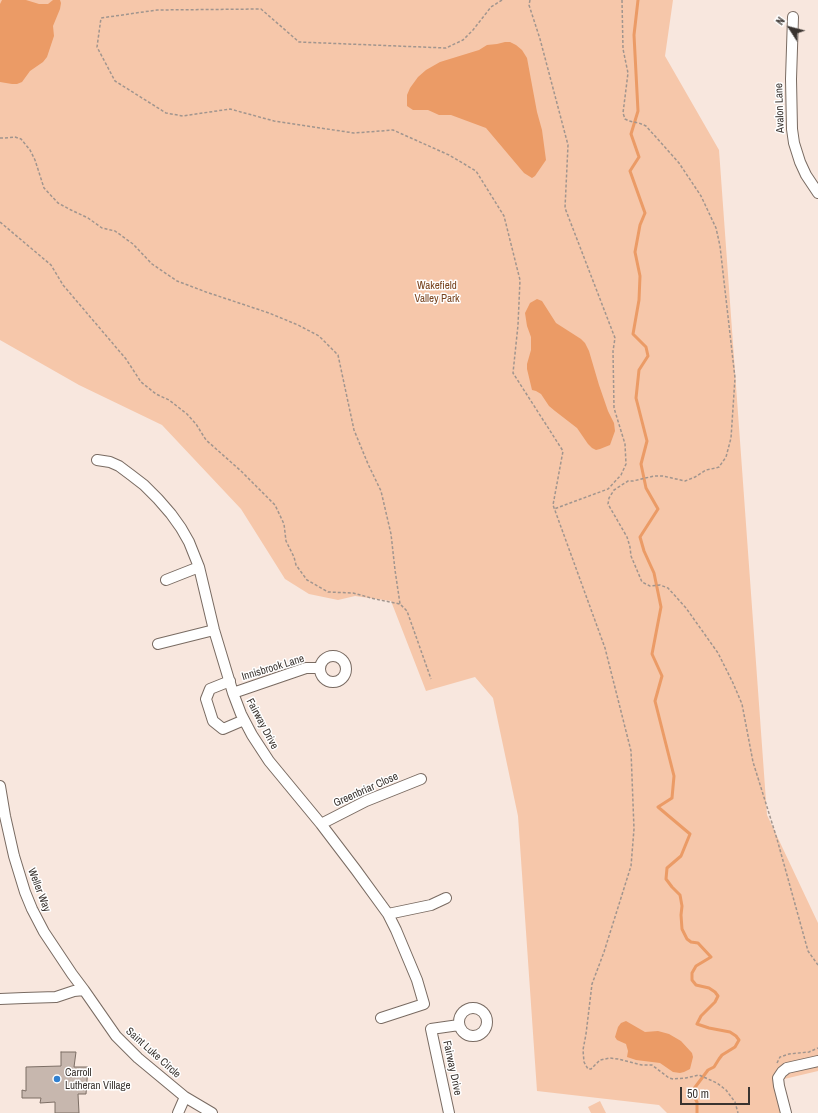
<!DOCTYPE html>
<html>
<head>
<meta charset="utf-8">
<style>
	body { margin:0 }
	#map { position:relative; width:818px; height:1113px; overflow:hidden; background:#f8e7de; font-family:"Archivo Narrow",sans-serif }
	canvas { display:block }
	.north { position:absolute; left:770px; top:8px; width:40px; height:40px; -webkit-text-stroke:3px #fff; paint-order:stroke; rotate:306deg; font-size:11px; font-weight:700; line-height:16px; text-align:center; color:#3a3430 }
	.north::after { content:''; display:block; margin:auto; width:14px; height:18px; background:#3a3430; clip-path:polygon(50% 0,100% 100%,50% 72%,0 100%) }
	.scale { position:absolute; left:680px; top:1087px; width:70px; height:18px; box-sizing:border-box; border:2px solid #3a3430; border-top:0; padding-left:5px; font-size:12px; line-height:14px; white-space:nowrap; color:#3a3430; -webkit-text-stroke:3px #fff; paint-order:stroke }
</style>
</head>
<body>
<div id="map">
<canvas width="818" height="1113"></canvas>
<div class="north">N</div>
<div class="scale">50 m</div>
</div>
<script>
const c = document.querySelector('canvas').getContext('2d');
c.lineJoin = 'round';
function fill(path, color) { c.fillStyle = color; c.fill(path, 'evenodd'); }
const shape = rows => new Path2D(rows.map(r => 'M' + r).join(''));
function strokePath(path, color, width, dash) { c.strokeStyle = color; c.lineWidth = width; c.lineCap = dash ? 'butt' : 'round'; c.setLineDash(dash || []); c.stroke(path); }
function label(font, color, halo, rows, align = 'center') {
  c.font = font + ' "Archivo Narrow",sans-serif'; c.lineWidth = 3; c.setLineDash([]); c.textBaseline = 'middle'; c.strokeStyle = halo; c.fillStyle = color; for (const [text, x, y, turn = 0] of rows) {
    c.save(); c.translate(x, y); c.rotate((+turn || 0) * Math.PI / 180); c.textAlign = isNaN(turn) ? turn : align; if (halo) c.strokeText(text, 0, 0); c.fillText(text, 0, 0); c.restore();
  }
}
fill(shape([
	[0,0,673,0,665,56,719,150,767,815,818,923,818,1071,780,1080,790,1113,667,1113,659,1105,537,1091,518,816,493,698,475,677,426,691,391,601,355,596,338,600,309,594,285,579,241,509,162,425,79,385,0,340],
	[600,1101,606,1113,591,1113,588,1107]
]), '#f6c7aa');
fill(shape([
	[2,0,26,0,39,4,48,4,53,0,60,0,61,3,60,9,53,26,54,36,47,57,43,62,30,71,22,82,17,84,12,84,0,82,0,4],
	[505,42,510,42,516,45,522,50,527,58,537,112,542,130,546,160,535,176,532,178,524,173,486,128,451,115,439,115,428,110,413,110,407,106,407,95,410,88,418,77,426,70,440,62,479,50,487,45,497,44],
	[537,299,542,301,556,323,581,339,585,343,589,351,599,385,608,411,614,423,615,431,610,445,600,449,596,450,592,448,588,444,577,428,555,411,549,406,541,394,536,391,532,390,527,369,527,364,531,350,531,337,527,326,525,313,530,303],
	[626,1021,645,1032,658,1031,669,1034,681,1041,692,1053,693,1057,690,1069,684,1072,680,1073,673,1072,660,1063,636,1060,627,1057,628,1051,626,1044,617,1040,615,1037,618,1027,621,1023]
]), '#eb9b66');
strokePath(shape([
	[638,0,634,35,638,111,631,134,639,157,630,171,645,213,640,225,635,252,640,276,639,300,633,334,646,347,648,356,639,370,636,398,647,441,641,464,646,488,658,509,640,537,644,551,654,573,661,607,652,654,662,676,655,701,674,776,672,798,658,807,690,834,681,856,667,868,666,879,672,887,680,895,682,906,681,915,682,929,687,939,691,942,698,943,711,957,696,966,692,973,692,980,696,985,709,988,715,992,718,996,715,1002,701,1016,697,1024,709,1028,730,1032,736,1036,739,1040,735,1047,722,1055,719,1059,714,1067,708,1070,693,1090,693,1095,697,1102,697,1113]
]), '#eb9b66', 3);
const building = shape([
	[61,1052,76,1052,74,1067,88,1067,86,1094,78,1094,79,1113,55,1113,55,1102,40,1103,41,1098,22,1098,22,1090,26,1091,26,1067,61,1066,61,1052]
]);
fill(building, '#c7b7ae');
strokePath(building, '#7c6e65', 1);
const minor = shape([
	[793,17,791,79,792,129,794,143,800,162,806,175,818,193],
	[97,460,110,462,119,466,131,475,144,485,158,499,171,514,181,528,189,542,199,567,214,630,233,693,241,714,252,735,269,761,321,824,356,870,388,914,396,930,417,980,424,1004,381,1018],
	[166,580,199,567],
	[158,644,214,630],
	'320 669a13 13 0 1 1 26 0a13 13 0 1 1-26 0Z',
	[230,681,210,689,206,699,213,721,223,729,244,720],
	[233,693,306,668,320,668],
	[0,786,5,816,14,856,25,892,32,909,44,932,72,974,84,990],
	[321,824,366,801,421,779],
	[388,914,431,905,446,898],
	[0,999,24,998,56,997,74,991,84,990,116,1036,138,1058,185,1097,212,1113],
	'459 1022a14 14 0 1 1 28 0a14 14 0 1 1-28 0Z',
	[178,1113,185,1097],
	[449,1113,431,1029,459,1025],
	[786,1113,779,1086,778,1078,782,1072,787,1068,818,1061]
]);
strokePath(minor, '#796b62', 12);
strokePath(shape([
	[502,0,491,7,473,30,463,40,446,48,299,42,261,9,157,10,101,18,97,47,115,81,166,113,183,116,230,109,274,121,354,133,393,130,449,155,476,171,504,216,520,280,518,325,513,373,563,451,553,505,605,648,631,751,634,829,631,866,604,952,592,984,586,1034,583,1050,584,1062,588,1069,591,1069,600,1060,610,1058,618,1059,642,1065,652,1065,669,1078,673,1079,686,1078,699,1075,717,1083,726,1090,735,1102,738,1113],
	[530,0,529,5,540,39,568,145,565,208,615,338,613,351,614,408,625,444,626,464,621,475,608,489,554,509],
	[622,0,623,49,628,73,623,113,625,119,629,121,639,123,646,126,679,163,701,196,716,228,720,246,735,378,731,438,726,457,719,467,716,468,706,470,695,477,685,481,663,476,654,476,633,481,628,481,614,490,609,498,608,504,627,537,630,547,631,556,642,582,650,586,660,585,668,588,686,608,718,653,733,683,742,704,753,762,777,839,808,951,818,965],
	[0,138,5,138,15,137,21,139,30,150,35,160,44,188,58,203,71,210,88,218,102,228,115,231,133,244,152,264,177,281,206,292,269,313,298,325,319,336,338,355,354,430,368,464,381,491,391,534,395,570,400,604],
	[0,222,51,265,63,285,126,359,141,382,156,394,169,400,187,414,196,424,206,440,241,471,275,505,284,524,286,541,294,557,296,565,307,580,328,592,353,593,375,599,400,604,407,611,431,679],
	[777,1063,780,1057,789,1054,809,1052,818,1048]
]), '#a1958e', 1.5, [3, 2]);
strokePath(minor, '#fff', 10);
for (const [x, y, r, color] of [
	[57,1079,4,"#3180d0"]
]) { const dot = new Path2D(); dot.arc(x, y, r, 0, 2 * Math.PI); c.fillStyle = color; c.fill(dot); strokePath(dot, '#fff', 1.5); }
label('11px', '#3a3430', '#fff', [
	["Avalon Lane",780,108,-92],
	["Innisbrook Lane",273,668,-17],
	["Fairway Drive",262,724,62],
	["Greenbriar Close",366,790,-24],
	["Weller Way",39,890,69],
	["Saint Luke Circle",153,1053,42],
	["Fairway Drive",452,1068,78]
]);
label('11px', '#79441f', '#fff', [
	["Wakefield",437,286],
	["Valley Park",437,299]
]);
label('11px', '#3a3430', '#fff', [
	["Carroll",65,1073],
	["Lutheran Village",65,1086]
], 'left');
</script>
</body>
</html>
